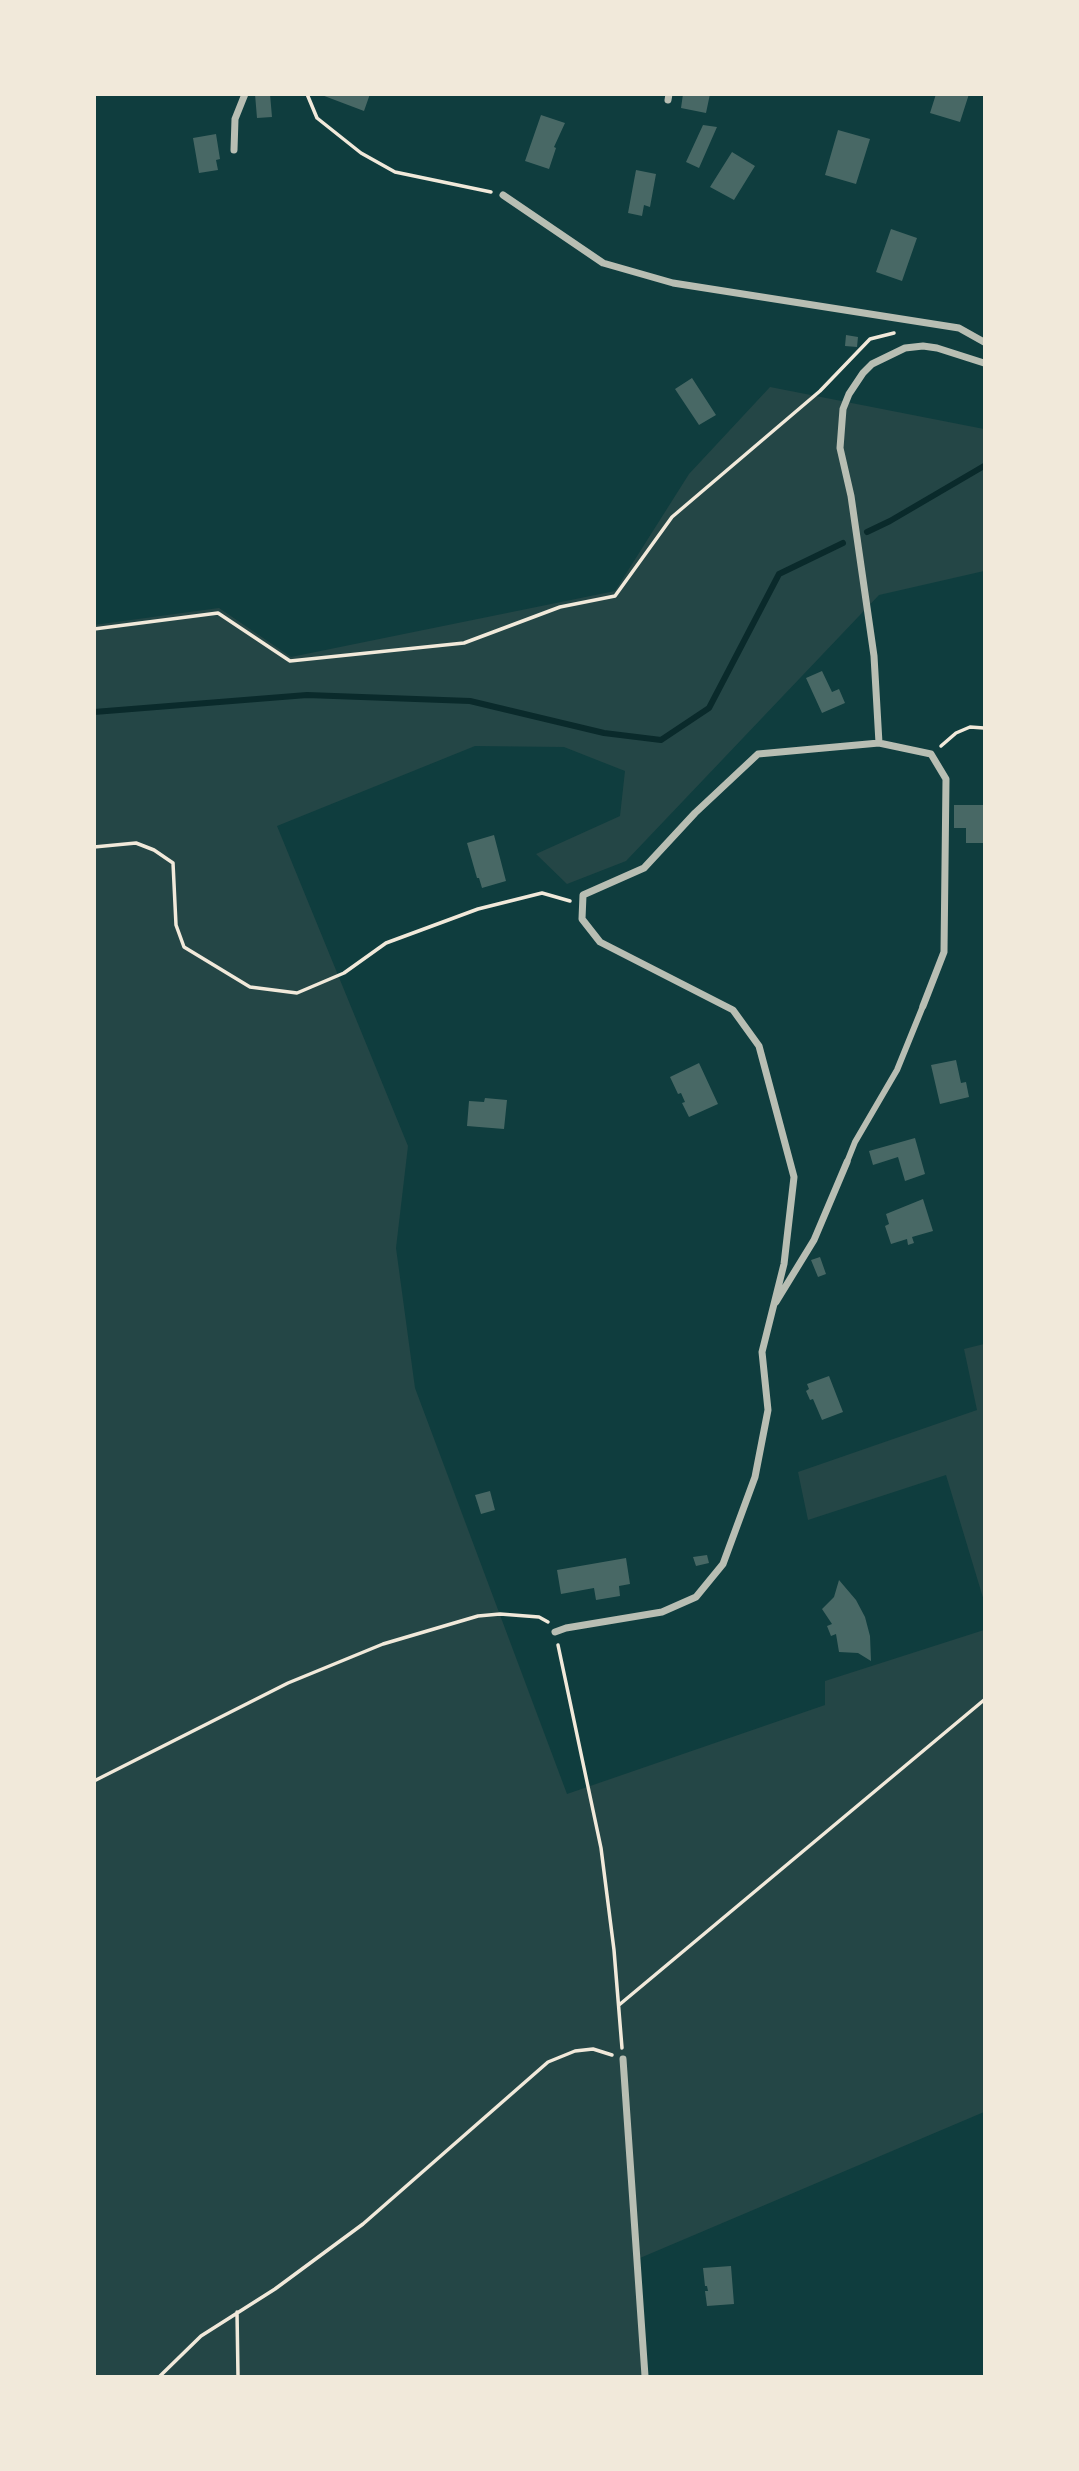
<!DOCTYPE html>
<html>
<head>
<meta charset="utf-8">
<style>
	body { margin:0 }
	#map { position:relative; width:1079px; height:2471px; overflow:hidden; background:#0f3d3e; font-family:Inter,sans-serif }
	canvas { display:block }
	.frame { position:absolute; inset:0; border:96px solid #f1e9da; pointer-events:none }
</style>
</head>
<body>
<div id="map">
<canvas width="1079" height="2471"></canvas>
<div class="frame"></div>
</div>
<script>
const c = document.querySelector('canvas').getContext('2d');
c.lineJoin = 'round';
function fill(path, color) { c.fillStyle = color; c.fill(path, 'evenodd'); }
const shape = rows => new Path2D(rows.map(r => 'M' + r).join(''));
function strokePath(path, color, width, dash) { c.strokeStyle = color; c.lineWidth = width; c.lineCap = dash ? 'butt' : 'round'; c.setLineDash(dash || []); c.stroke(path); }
fill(shape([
	[770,387,984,429,984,571,879,595,626,861,567,884,536,854,620,816,625,771,564,747,475,746,277,826,408,1146,396,1248,415,1388,567,1794,825,1705,825,1681,984,1630,984,2112,640,2258,644,2376,95,2376,94,625,219,608,291,657,615,591,689,474],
	[984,1344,984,1601,946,1475,808,1520,798,1472,977,1410,964,1349]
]), '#244646');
strokePath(shape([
	[867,532,890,521,984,466],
	[94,712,307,695,470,701,604,733,661,740,709,708,779,574,843,543]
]), '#0a2a2b', 6);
fill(shape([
	[255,94,270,94,272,117,257,118],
	[319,94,370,94,364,111],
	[683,94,710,94,706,113,681,108],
	[936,94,969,94,960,122,930,113],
	[541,115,565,123,554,147,556,148,549,169,525,161],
	[703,125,717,127,699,168,686,162],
	[838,130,870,139,856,184,825,175],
	[216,134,220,159,216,160,218,170,199,173,193,138],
	[732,152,755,166,734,200,710,187],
	[636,170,656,174,650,207,644,205,642,216,628,213],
	[891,229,917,238,902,281,876,272],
	[846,335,858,337,857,347,845,346],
	[692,378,716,415,699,425,675,389],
	[822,671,832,692,839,689,845,703,822,713,806,678],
	[954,805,984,805,984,843,966,843,966,828,954,828],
	[494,835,506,881,482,888,479,878,477,878,467,843],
	[956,1060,961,1083,966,1082,969,1097,940,1104,931,1065],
	[699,1063,718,1104,689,1117,682,1103,685,1102,681,1093,678,1094,670,1077],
	[485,1098,507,1100,504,1129,467,1126,469,1101,484,1102],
	[915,1138,925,1174,905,1181,898,1157,873,1165,869,1151],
	[923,1199,933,1231,912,1237,914,1243,908,1245,907,1239,891,1244,885,1226,889,1224,886,1214],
	[820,1257,826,1274,818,1277,811,1260],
	[829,1376,843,1412,822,1420,813,1399,810,1400,806,1391,809,1389,807,1384],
	[490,1491,495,1510,481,1514,475,1495],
	[707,1555,709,1563,696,1566,693,1557],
	[626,1558,630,1584,619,1586,620,1596,596,1600,594,1588,561,1594,557,1570],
	[839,1580,856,1600,865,1617,870,1636,871,1661,858,1653,839,1652,836,1634,831,1636,827,1626,832,1624,822,1609,834,1597],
	[731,2266,734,2304,707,2306,705,2291,708,2291,707,2286,705,2286,703,2268]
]), '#486865');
strokePath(shape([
	[307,94,317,118,361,153,395,172,491,192],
	[94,629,218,613,290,661,464,643,560,607,615,596,672,517,820,391,870,339,894,333],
	[941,746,956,733,970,727,984,728],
	[94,847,136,843,154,850,173,863,176,925,184,947,250,987,297,993,344,973,386,943,478,909,542,893,570,901],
	[558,1645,601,1848,614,1950,622,2048],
	[94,1781,288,1683,383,1644,478,1616,500,1614,539,1617,548,1622],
	[619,2005,984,1700],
	[237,2312,238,2376],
	[160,2376,201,2336,275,2289,363,2224,548,2062,575,2051,593,2049,612,2055]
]), '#f1e9da', 3.5);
strokePath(shape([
	[847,1162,855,1142,897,1070,923,1006]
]), '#b8beb3', 6);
strokePath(shape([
	[668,100,669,94],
	[234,150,235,119,245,94],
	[503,195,603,263,673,283,959,328,984,342],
	[879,743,931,754,946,779,944,952,923,1006],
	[776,1302,814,1240,847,1162],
	[555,1632,566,1628,662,1612,696,1597,723,1564,755,1477,768,1410,762,1352,784,1264,794,1177,759,1046,733,1010,600,942,582,919,583,895,644,868,695,813,758,754,879,743,874,656,851,496,840,448,843,409,849,394,863,373,872,364,905,348,923,346,937,348,984,363],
	[623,2059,645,2376]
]), '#b8beb3', 7);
</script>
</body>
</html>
